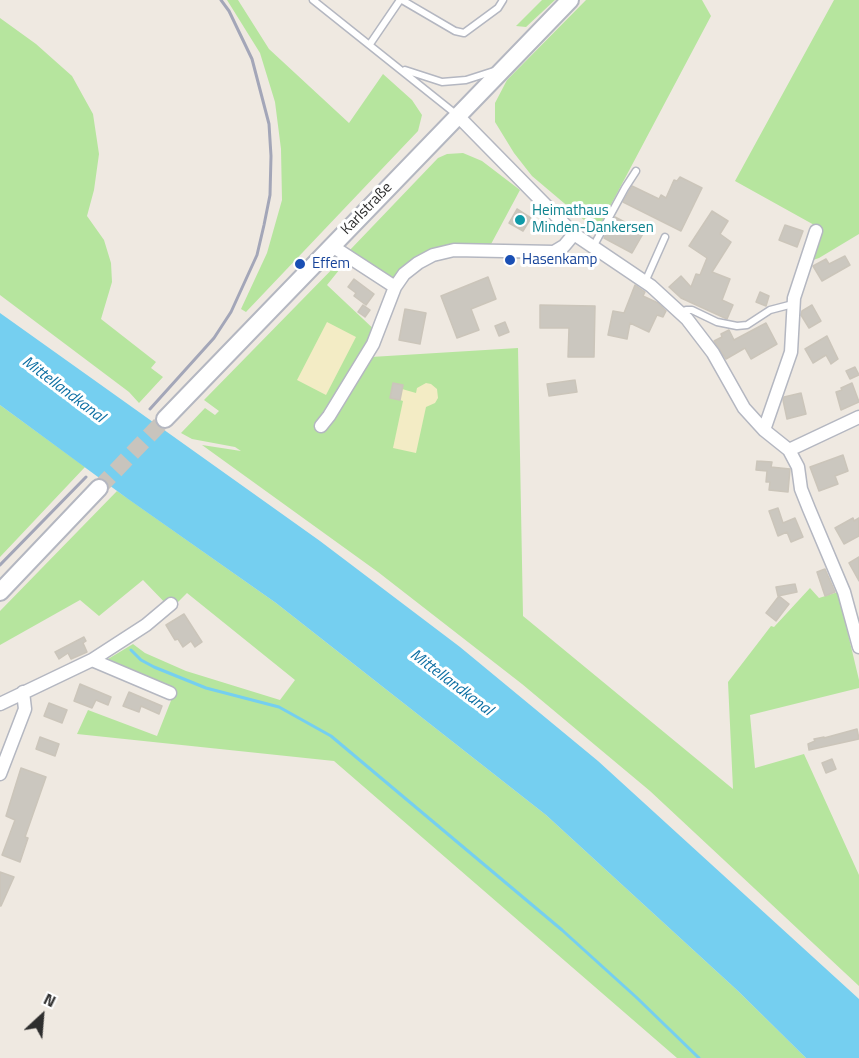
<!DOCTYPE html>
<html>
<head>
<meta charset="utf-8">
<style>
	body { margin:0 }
	#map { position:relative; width:859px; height:1058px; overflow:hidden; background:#efe9e1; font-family:"Titillium Web",sans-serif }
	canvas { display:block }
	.north { position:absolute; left:12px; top:986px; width:60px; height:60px; -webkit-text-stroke:4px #fff; paint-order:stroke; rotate:26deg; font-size:16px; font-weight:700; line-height:24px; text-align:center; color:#2e2e2e }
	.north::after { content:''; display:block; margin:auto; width:21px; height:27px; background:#2e2e2e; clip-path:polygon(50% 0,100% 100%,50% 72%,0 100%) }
</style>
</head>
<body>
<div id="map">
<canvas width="859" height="1058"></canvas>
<div class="north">N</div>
</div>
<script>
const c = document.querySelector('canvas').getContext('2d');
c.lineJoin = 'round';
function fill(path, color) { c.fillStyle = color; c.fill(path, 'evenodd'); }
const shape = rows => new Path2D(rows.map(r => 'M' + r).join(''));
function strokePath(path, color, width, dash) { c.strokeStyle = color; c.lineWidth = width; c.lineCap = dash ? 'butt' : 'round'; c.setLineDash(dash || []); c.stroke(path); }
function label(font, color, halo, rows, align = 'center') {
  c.font = font + ' "Titillium Web",sans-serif'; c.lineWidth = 6; c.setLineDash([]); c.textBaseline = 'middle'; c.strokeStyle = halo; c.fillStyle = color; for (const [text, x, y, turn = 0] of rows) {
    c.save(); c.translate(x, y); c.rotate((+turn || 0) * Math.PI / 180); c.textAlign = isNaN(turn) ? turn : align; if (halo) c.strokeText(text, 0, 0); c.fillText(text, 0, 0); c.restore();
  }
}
fill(shape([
	[227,0,238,0,269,49,349,123,383,74,412,100,422,115,418,131,246,312,241,309,267,253,282,200,281,149,275,102,260,53],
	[542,0,555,0,526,27,516,26],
	[586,0,702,0,711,16,597,231,532,176,514,153,495,122,495,103,507,80],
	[834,0,859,0,859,234,819,258,804,263,816,226,735,181],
	[0,18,36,44,72,76,93,114,99,154,94,190,87,216,104,240,111,263,112,282,101,319,156,362,151,368,163,377,139,403,129,392,0,295],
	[463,153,482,161,520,190,490,246,456,246,396,280,349,251,438,158,447,154],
	[344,257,348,259,327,285,380,335,371,357,518,348,523,616,733,789,728,682,771,626,774,627,810,588,819,598,838,592,859,680,859,688,750,715,755,768,804,754,859,875,859,986,650,791,522,684,378,572,202,445,241,451,235,447,192,439,181,433,205,408,215,415,219,411,204,400],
	[0,405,85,467,0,557],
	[117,491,276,603,546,815,738,991,806,1058,677,1058,334,761,77,734,88,710,157,736,174,693,103,662,133,644,145,653,186,671,280,700,295,680,187,593,171,609,143,580,99,616,80,600,0,645,0,611]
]), '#b6e59e');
fill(shape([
	[327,322,356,337,326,395,297,380],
	[426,383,431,384,437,389,438,398,435,403,426,407,416,453,393,448,403,401,400,400,402,389,416,393,417,388]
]), '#f3ecc5');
fill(shape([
	[0,313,320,541,460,647,598,761,859,999,859,1058,806,1058,738,991,546,815,276,603,128,499,0,405]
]), '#75cff0');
strokePath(shape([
	[131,650,141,660,154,667,206,688,279,707,331,736,562,930,636,997,699,1058]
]), '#75cff0', 3);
const building = shape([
	[680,177,702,188,681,231,623,202,632,186,659,199,661,195,666,198,674,180,677,181,680,177],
	[517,209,531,218,523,231,509,223,517,209],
	[712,211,728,221,720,234,731,242,712,272,730,279,722,300,733,305,727,319,681,298,669,287,681,276,691,287,696,274,700,275,707,258,689,246,712,211],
	[615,217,644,232,632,253,604,238,615,217],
	[785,225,803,231,797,247,779,240,785,225],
	[845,256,850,265,822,281,813,266,826,259,829,264,845,256],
	[488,277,496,299,471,309,479,330,457,338,441,296,488,277],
	[354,279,374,294,366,305,354,296,356,293,348,287,354,279],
	[635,285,645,292,643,296,658,303,666,311,663,317,657,315,649,332,630,323,627,339,608,335,613,311,624,313,635,285],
	[760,292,769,296,766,306,756,302,760,292],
	[363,305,370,310,365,317,358,312,363,305],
	[540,305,595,306,594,357,568,357,569,328,540,328,540,305],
	[812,305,821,321,809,328,801,315,802,311,812,305],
	[405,309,426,313,420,344,399,340,405,309],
	[505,322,509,332,499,336,495,326,505,322],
	[766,323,777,344,751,359,745,348,726,359,714,341,722,337,721,334,729,330,734,340,766,323],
	[827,336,838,359,831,364,826,355,813,363,805,349,827,336],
	[855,367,859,375,850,379,846,371,855,367],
	[575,380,577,392,549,396,547,384,575,380],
	[393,383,403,385,400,400,390,398,393,383],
	[852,383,859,402,841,410,836,392,842,390,841,388,852,383],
	[801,393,806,414,787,419,783,400,784,397,801,393],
	[843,455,848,471,835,476,838,484,819,491,810,467,843,455],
	[757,461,772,462,771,467,790,469,788,492,769,490,770,482,766,482,767,471,756,470,757,461],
	[778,508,783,523,795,518,803,537,791,542,787,532,778,536,769,511,778,508],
	[853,518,854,521,859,518,859,536,844,544,835,528,853,518],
	[859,557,859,581,849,563,859,557],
	[825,569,835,592,825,596,817,572,825,569],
	[795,584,797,592,778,596,776,587,795,584],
	[779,596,789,604,776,621,766,613,779,596],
	[184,614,202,642,195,647,191,641,183,647,178,639,175,640,166,625,184,614],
	[84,637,86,641,83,643,87,652,71,659,68,653,59,659,55,652,84,637],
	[80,684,111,697,108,705,96,700,92,708,74,701,80,684],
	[129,692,162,706,159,714,141,706,139,712,123,706,129,692],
	[49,703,67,710,62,723,44,716,49,703],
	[857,729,859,739,809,750,808,744,815,741,814,739,824,737,824,738,857,729],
	[40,737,59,744,55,756,36,749,40,737],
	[832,759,836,769,826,773,822,763,832,759],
	[21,768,46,777,25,837,28,838,20,862,2,855,15,820,6,816,21,768],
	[0,872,14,877,1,906,0,906,0,872]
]);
fill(building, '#cbc7bf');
strokePath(building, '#cbc5ba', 1.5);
strokePath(shape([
	[99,488,165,419]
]), '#c8c4bd', 16, [16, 8]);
const lane = shape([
	[313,0,457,115],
	[402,0,455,31,464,33,498,8,503,0],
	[370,44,400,0],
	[405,70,442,82,466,80,494,71],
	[593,247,625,188,636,171],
	[645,282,665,237],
	[680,312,686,310,692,310,717,322,737,326,747,325,770,310,793,304]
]);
const street = shape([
	[457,115,574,234,651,286,687,319,713,353,744,408,764,430,789,450,798,467,801,489,809,509,844,592,859,647],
	[332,246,395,287],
	[321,426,329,416,373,344,395,287,404,274,418,263,433,255,454,250,554,252,564,246,574,234],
	[764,430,791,352,794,298,816,231],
	[789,450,859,417],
	[92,660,170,693],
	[0,704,92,660,146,625,171,604],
	[0,774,25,709,23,692]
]);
const secondary = shape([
	[165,419,570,0],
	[0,592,99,488]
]);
strokePath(lane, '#b4b7c1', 9);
strokePath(street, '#b4b7c1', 15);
strokePath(secondary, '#b4b7c1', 20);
strokePath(lane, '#fff', 6);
strokePath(street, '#fff', 12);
strokePath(secondary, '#fff', 16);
strokePath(shape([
	[150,409,214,338,231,312,257,255,264,225,270,195,271,156,269,124,252,59,229,11,221,0],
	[0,565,86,477]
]), '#a3a6b8', 3);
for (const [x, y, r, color] of [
	[520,220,6,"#0f9aa8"],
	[510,260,6,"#1a4fb4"],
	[300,264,6,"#1a4fb4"]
]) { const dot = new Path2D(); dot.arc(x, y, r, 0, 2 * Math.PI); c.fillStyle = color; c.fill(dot); strokePath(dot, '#fff', 2); }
label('15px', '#2e2e2e', '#fff', [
	["Karlstraße",367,209,-46]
]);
label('15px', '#0d838f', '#fff', [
	["Heimathaus",532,211],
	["Minden-Dankersen",532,228]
], 'left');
label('15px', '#164399', '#fff', [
	["Hasenkamp",522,260],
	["Effem",312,264]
], 'left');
label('italic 16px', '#0d6fa3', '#fff', [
	["Mittellandkanal",63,390,37],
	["Mittellandkanal",451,683,37]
]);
</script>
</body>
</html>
